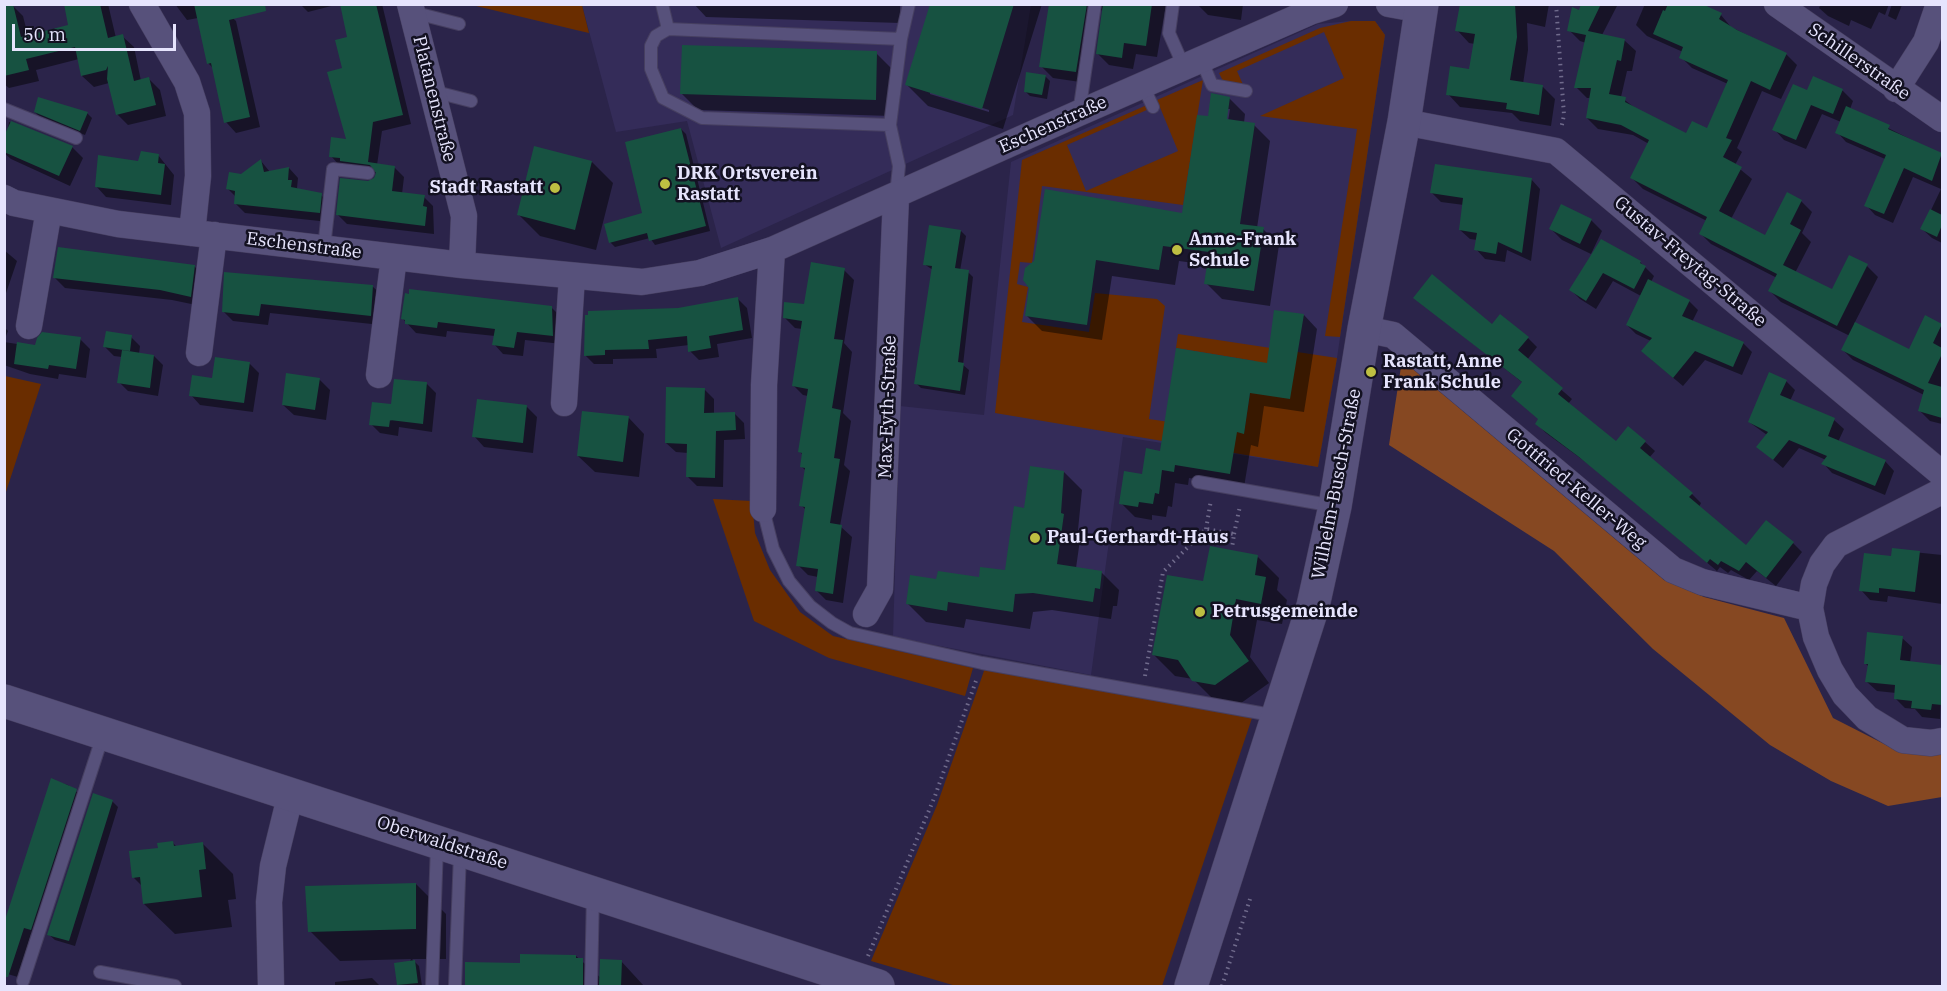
<!DOCTYPE html>
<html>
<head>
<meta charset="utf-8">
<style>
	body { margin:0 }
	#map { position:relative; width:1947px; height:991px; overflow:hidden; background:#2b244a; font-family:"IBM Plex Serif",serif }
	canvas { display:block }
	.frame { position:absolute; inset:0; border:6px solid #e6e4fd; pointer-events:none }
	.scale { position:absolute; left:12px; top:24px; width:164px; height:27px; box-sizing:border-box; border:3px solid #e6e4fd; border-top:0; padding-left:8px; font-size:18px; line-height:21px; white-space:nowrap; color:#e6e4fd; -webkit-text-stroke:4px #131121; paint-order:stroke }
</style>
</head>
<body>
<div id="map">
<canvas width="1947" height="991"></canvas>
<div class="frame"></div>
<div class="scale">50 m</div>
</div>
<script>
const c = document.querySelector('canvas').getContext('2d');
c.lineJoin = 'round';
function fill(path, color) { c.fillStyle = color; c.fill(path, 'evenodd'); }
const shape = rows => new Path2D(rows.map(r => 'M' + r).join(''));
function strokePath(path, color, width, dash) { c.strokeStyle = color; c.lineWidth = width; c.lineCap = dash ? 'butt' : 'round'; c.setLineDash(dash || []); c.stroke(path); }
function label(font, color, halo, rows, align = 'center') {
  c.font = font + ' "IBM Plex Serif",serif'; c.lineWidth = 5; c.setLineDash([]); c.textBaseline = 'middle'; c.strokeStyle = halo; c.fillStyle = color; for (const [text, x, y, turn = 0] of rows) {
    c.save(); c.translate(x, y); c.rotate((+turn || 0) * Math.PI / 180); c.textAlign = isNaN(turn) ? turn : align; if (halo) c.strokeText(text, 0, 0); c.fillText(text, 0, 0); c.restore();
  }
}
fill(shape([
	[582,5,1031,5,1013,115,721,248,687,121,616,132],
	[1351,21,1375,21,1385,35,1337,358,1318,467,1123,437,1091,675,893,637,900,406,984,415,1011,162,1318,24]
]), '#342c59');
fill(shape([
	[472,5,582,5,589,33,576,30],
	[1351,21,1375,21,1385,35,1340,337,1325,336,1357,129,1260,116,1344,78,1324,32,1237,71,1244,87,1224,83,1219,73,1320,28],
	[1203,80,1183,205,1042,186,1032,263,1020,262,1017,284,1028,287,1022,322,1089,332,1095,293,1157,299,1165,306,1149,419,1244,433,1255,361,1176,348,1178,334,1337,358,1318,467,995,413,1022,160,1147,105,1149,109,1067,145,1086,191,1178,151,1157,100],
	[5,376,41,384,5,495,4,376],
	[713,499,752,501,755,533,770,570,800,612,833,636,973,668,965,696,829,658,754,621],
	[985,668,1252,718,1162,986,956,986,871,961,937,805]
]), '#6a2d00');
fill(shape([
	[1402,360,1664,580,1704,597,1784,618,1833,718,1896,750,1930,756,1942,753,1942,797,1888,806,1831,781,1770,745,1653,649,1554,551,1389,445]
]), '#864822');
fill(shape([
	[65,4,108,4,116,38,122,36,134,47,141,81,149,79,160,90,166,116,128,125,117,114,109,83,94,87,82,76,79,59,36,70,39,81,9,88,4,84,4,7,12,5,23,16,28,36,70,26],
	[175,4,209,4,225,11,236,21,260,127,236,133,226,122,214,69,208,63,198,18,187,20],
	[300,4,339,4,308,12],
	[342,4,382,4,411,124,382,131,377,165,395,168,404,177,402,194,424,197,433,206,434,234,347,224,338,215,368,183,375,179,378,173,350,170,340,166,331,156,348,141,349,38],
	[694,4,900,4,900,23,706,17],
	[931,4,1042,4,1003,129,928,106,906,84],
	[930,91,989,110,989,112,930,94],
	[1050,4,1166,4,1157,57,1136,54,1133,69,1109,65,1098,54,1104,7,1098,15,1087,83,1053,78,1041,66],
	[1197,4,1243,4,1241,20,1208,15],
	[1461,4,1549,4,1545,27,1527,23,1528,50,1523,84,1543,87,1555,99,1551,126,1520,121,1512,113,1460,107,1448,94,1470,71,1475,44,1469,43,1457,30],
	[1583,4,1618,4,1602,35,1624,40,1636,51,1632,71,1627,71,1621,97,1635,108,1687,135,1708,130,1728,84,1692,68,1681,57,1683,52,1647,36,1636,25,1645,4,1681,4,1721,15,1731,27,1786,54,1797,65,1781,99,1762,91,1737,148,1742,152,1735,165,1752,179,1731,219,1765,237,1801,201,1812,212,1802,233,1811,242,1795,273,1832,291,1850,257,1867,266,1878,277,1854,324,1909,351,1926,317,1942,325,1942,424,1930,421,1920,411,1924,395,1853,360,1843,350,1850,336,1781,302,1770,291,1777,278,1711,244,1700,233,1707,221,1643,189,1632,178,1649,144,1633,135,1598,129,1587,118,1591,98,1587,98,1576,87,1586,43,1580,41,1569,30],
	[1821,4,1889,4,1885,15,1879,12,1871,29,1851,20,1849,26,1828,16,1819,8],
	[1892,4,1902,5,1896,20,1888,16],
	[876,53,892,69,891,116,698,110,682,94],
	[1045,76,1050,81,1047,99,1030,96,1025,91],
	[1814,78,1843,91,1853,101,1850,109,1942,155,1942,243,1932,238,1922,229,1941,189,1913,177,1893,223,1875,215,1866,205,1885,159,1846,142,1837,132,1841,122,1822,114,1806,149,1784,140,1774,129,1808,92],
	[1229,98,1245,114,1244,123,1254,125,1270,141,1257,228,1263,229,1279,245,1270,306,1222,299,1206,283,1208,265,1179,261,1175,285,1112,276,1102,340,1042,331,1026,315,1031,288,1183,215,1209,118],
	[1227,109,1230,109,1227,127,1224,126],
	[35,112,87,113,92,118,85,135,40,117],
	[9,122,72,147,83,158,70,186,11,159,4,153],
	[681,129,686,134,710,231,655,245,650,238,615,247,610,242,644,214],
	[158,155,174,175,171,205,106,197,96,186],
	[261,161,270,172,289,168,298,178,297,188,300,191,321,195,331,205,329,222,245,213,235,203,236,197,228,189],
	[592,162,613,183,596,250,540,236,519,215],
	[1531,179,1540,189,1531,261,1507,250,1505,262,1485,259,1476,249,1477,240,1470,239,1460,230,1464,205,1441,202,1432,193],
	[1591,220,1602,231,1591,254,1562,240,1551,229],
	[961,231,966,236,960,271,968,272,973,277,963,365,969,370,965,395,921,388,916,383,933,270,924,264],
	[1601,241,1640,262,1654,276,1651,282,1689,301,1698,310,1692,322,1743,343,1752,352,1742,375,1705,360,1683,386,1652,360,1651,341,1636,334,1627,325,1641,296,1613,281,1596,309,1580,299,1571,290],
	[4,250,17,261,4,299],
	[194,266,205,277,201,306,172,300,65,288,54,277],
	[844,270,854,280,844,343,852,352,843,413,851,421,844,465,850,471,840,526,852,537,843,603,826,600,816,590,818,577,808,575,798,565,806,510,801,505,806,471,802,467,804,456,800,452,808,396,803,395,793,385,802,329,795,328,785,318,805,305],
	[226,273,372,286,383,296,381,325,270,313,268,325,233,321,223,311],
	[410,296,551,307,561,317,562,344,525,340,523,356,503,354,494,344,495,336,447,331,446,337,416,333,403,319],
	[1415,298,1528,338,1537,347,1527,360,1572,399,1568,404,1617,443,1645,442,1655,451,1649,458,1692,494,1701,503,1699,507,1747,547,1793,543,1802,552,1776,586,1757,571,1749,580,1731,570,1728,573,1720,567,1717,571,1591,466,1546,433,1537,424,1540,420,1523,383],
	[738,299,747,308,752,338,717,344,719,357,699,360,690,351,689,345,656,349,657,358,613,359,613,364,594,364,585,355],
	[1304,315,1317,329,1304,412,1264,406,1258,447,1251,445,1244,487,1189,478,1188,485,1175,483,1172,507,1168,506,1166,517,1152,515,1152,520,1135,517,1121,503,1161,452,1269,364],
	[4,327,8,331,4,341],
	[131,337,140,346,139,354,154,356,163,365,158,396,128,391,119,382,122,357,114,356,105,347],
	[80,339,90,349,86,378,59,374,58,379,30,374,4,365,4,342,37,347],
	[249,363,259,373,253,412,200,405,191,395,213,380],
	[319,379,330,390,326,420,294,415,283,405],
	[1786,381,1795,390,1790,401,1834,420,1844,429,1838,442,1885,461,1894,471,1885,495,1832,473,1823,463,1826,460,1799,448,1783,468,1758,447,1767,435,1749,422],
	[427,384,436,393,432,432,399,427,398,436,380,433,371,424],
	[704,389,714,399,714,415,735,414,744,423,745,439,724,440,723,487,697,486,688,477,688,453,676,452,666,443],
	[527,407,537,417,533,453,484,447,474,436],
	[628,417,644,434,639,477,595,472,578,456],
	[1064,472,1082,490,1078,530,1081,533,1076,568,1101,572,1119,590,1117,606,1113,606,1111,619,1052,610,1033,612,1030,629,966,619,964,628,926,622,908,604,938,581,980,579,1006,572,1025,509],
	[1894,550,1942,555,1942,604,1888,596,1887,602,1870,600,1861,590,1892,557],
	[1258,557,1279,578,1277,590,1287,600,1282,624,1257,620,1250,657,1269,683,1237,706,1215,701,1193,679,1175,676,1153,654],
	[1902,638,1912,647,1910,663,1942,668,1940,719,1922,717,1915,709,1905,708,1895,698,1896,693,1877,691,1867,682,1869,667,1865,663],
	[52,780,68,785,83,797,38,936,31,934,18,977,4,973],
	[112,801,118,807,75,946,55,940,48,934],
	[173,843,177,847,203,844,233,874,236,899,228,900,232,927,175,934,144,904,142,886,134,878,159,849],
	[416,884,446,914,446,959,412,959,419,966,422,986,398,985,411,959,340,961,310,931],
	[576,956,601,978,621,961,644,986,466,986,522,964],
	[372,978,380,986,335,986,335,982]
]), '#0007');
fill(shape([
	[4,4,13,4,21,37,68,25,64,4,100,4,108,38,123,34,134,81,149,77,156,105,116,115,107,79,108,66,106,70,81,76,75,47,26,59,29,70,4,76],
	[194,4,265,4,266,11,229,20,250,117,224,123,211,63,207,64],
	[340,4,376,4,403,115,373,122,368,162,395,166,392,191,425,195,423,206,427,207,425,226,336,215,340,178,368,181,374,178,376,173,370,165,340,161,340,158,329,157,331,137,346,139,327,72,342,68,335,40,347,37],
	[930,4,1014,4,982,109,905,85],
	[1049,4,1087,4,1076,72,1039,67],
	[1103,4,1152,4,1146,46,1124,43,1122,58,1096,54],
	[1460,4,1515,4,1517,37,1510,80,1543,85,1539,115,1506,109,1507,103,1446,95,1450,66,1469,69,1475,34,1455,31],
	[1581,4,1601,4,1588,31,1625,39,1621,61,1617,60,1609,94,1626,97,1625,102,1686,133,1692,121,1707,128,1728,80,1679,58,1683,47,1653,34,1663,10,1665,11,1668,4,1702,4,1722,13,1719,19,1737,30,1787,53,1770,90,1751,81,1726,138,1732,140,1723,157,1742,167,1719,211,1765,235,1787,192,1802,200,1790,224,1801,230,1783,265,1832,289,1849,255,1868,264,1837,326,1768,291,1777,274,1699,234,1707,217,1630,178,1649,140,1621,125,1586,118,1591,88,1574,88,1586,35,1567,31,1572,7,1579,10],
	[682,45,877,51,876,100,680,94],
	[1026,72,1046,75,1042,95,1024,92],
	[1813,76,1843,89,1833,114,1811,105,1796,140,1772,130,1793,84,1807,90],
	[1211,93,1230,97,1227,119,1255,123,1240,224,1264,227,1254,291,1204,284,1209,252,1163,246,1159,270,1096,260,1087,325,1025,316,1029,288,1023,280,1025,268,1034,261,1045,189,1182,213,1197,115,1208,116],
	[38,97,88,112,80,131,34,112],
	[1846,106,1890,125,1888,129,1942,153,1932,181,1904,168,1884,214,1864,206,1886,155,1835,133],
	[11,121,73,146,59,176,4,152,4,136],
	[681,128,706,226,649,241,647,233,609,243,604,224,642,213,625,142],
	[534,146,592,161,575,230,517,215],
	[141,151,159,154,158,163,165,164,161,195,95,187,98,155,138,161],
	[261,159,264,172,289,167,288,180,292,180,291,187,322,193,320,213,234,204,235,191,226,189,229,172,241,174],
	[1435,164,1532,178,1522,253,1498,242,1496,254,1474,250,1477,233,1459,230,1463,198,1430,193],
	[1561,204,1592,219,1580,244,1549,229],
	[1930,209,1942,215,1942,225,1937,237,1920,229],
	[929,225,961,230,955,268,969,270,958,362,964,363,960,391,914,384,932,266,923,265],
	[1601,239,1641,261,1640,263,1646,266,1634,289,1603,273,1586,301,1569,290],
	[58,247,195,265,191,297,160,290,53,278],
	[811,262,845,268,834,339,843,340,832,408,841,410,834,458,840,459,830,523,842,525,833,594,815,591,818,569,796,566,805,507,799,506,805,468,800,467,802,453,798,452,808,389,792,386,802,321,783,318,784,302,804,304],
	[224,272,373,285,371,316,261,304,259,316,222,312],
	[1432,274,1492,324,1500,314,1529,337,1518,350,1563,388,1558,394,1616,441,1628,426,1646,441,1640,448,1693,493,1689,497,1746,545,1766,520,1794,542,1766,578,1746,562,1739,571,1721,561,1718,565,1710,559,1707,563,1579,457,1535,424,1538,419,1511,396,1522,382,1413,298],
	[1648,279,1690,300,1682,316,1744,342,1733,367,1695,351,1673,378,1641,351,1652,338,1626,325],
	[409,289,552,306,553,336,517,332,514,348,492,345,495,329,438,322,437,328,405,324,405,320,401,319,405,293,409,294],
	[738,297,743,330,709,336,711,348,688,352,687,336,648,340,649,349,605,350,605,355,584,356,585,315,588,315,588,311,678,308],
	[1274,310,1304,314,1290,399,1250,393,1244,434,1237,432,1230,474,1175,465,1174,472,1162,470,1159,494,1155,493,1153,504,1139,502,1138,507,1119,504,1124,471,1142,474,1146,448,1160,451,1176,348,1267,363],
	[1925,315,1942,324,1933,343,1942,348,1942,354,1928,383,1942,387,1942,418,1918,411,1924,390,1841,350,1855,322,1909,349],
	[106,331,132,335,130,351,103,347],
	[42,332,81,337,76,369,49,365,48,369,14,364,17,342,35,345,37,338],
	[122,350,154,355,150,388,117,383],
	[215,357,250,362,244,403,189,396,192,375,212,378],
	[1769,372,1787,380,1780,395,1835,418,1828,436,1886,460,1875,486,1821,464,1827,456,1789,440,1773,460,1756,447,1768,432,1748,422],
	[286,373,320,378,315,410,282,405],
	[394,379,427,382,423,424,390,420,391,413,389,427,369,425,372,402,391,404],
	[666,387,705,388,704,413,735,412,736,430,716,431,715,478,686,477,687,444,665,443],
	[477,399,527,405,523,443,472,437],
	[582,411,629,416,623,462,577,456],
	[1030,466,1064,471,1061,513,1064,514,1057,564,1102,571,1100,589,1095,588,1093,602,1033,593,1015,594,1013,612,948,602,947,611,906,604,910,575,936,579,938,571,979,577,980,567,1005,570,1014,506,1024,508],
	[1210,546,1258,555,1255,575,1266,577,1261,604,1236,599,1230,635,1249,661,1215,685,1192,681,1178,660,1152,655,1167,575,1203,581],
	[1892,548,1920,551,1915,592,1879,588,1879,593,1859,591,1864,553,1891,556],
	[1867,632,1903,636,1900,660,1942,665,1942,705,1932,704,1931,710,1911,708,1912,701,1894,699,1895,685,1865,682,1868,664,1864,664],
	[51,778,77,789,31,930,24,928,8,977,4,977,4,923],
	[93,793,113,800,69,941,47,935],
	[173,841,174,846,203,842,206,869,199,870,202,897,143,904,140,877,132,878,129,851,158,848,157,843],
	[416,883,416,929,308,932,305,886],
	[520,954,576,955,576,958,583,958,583,987,465,987,465,962,520,963],
	[600,959,622,960,621,987,599,987],
	[415,960,418,983,397,985,394,963]
]), '#175241');
const lane = shape([
	[662,4,668,29,901,39],
	[1173,4,1169,33,1184,67],
	[412,12,459,24],
	[668,29,656,36,651,46,651,69,663,98,702,118,890,125],
	[1201,59,1212,85,1246,91],
	[1143,86,1153,107],
	[432,91,471,101],
	[4,109,76,138],
	[1079,113,1095,4],
	[896,195,899,166,890,125,901,39,909,4],
	[324,247,333,169,368,173],
	[1198,482,1334,506],
	[763,509,773,549,789,581,810,606,832,623,850,633,982,663,1277,716],
	[100,972,175,986],
	[23,981,103,735],
	[432,986,437,845],
	[455,986,460,853],
	[591,986,593,894]
]);
const street = shape([
	[142,4,187,82,197,113,198,176,192,233],
	[410,4,464,216,462,265],
	[1389,4,1422,10],
	[1777,4,1942,119],
	[1896,89,1926,42,1939,4],
	[1404,122,1556,151,1942,474],
	[4,198,14,203,118,224,462,265,642,282,700,273,772,250,1079,113,1312,11,1335,4],
	[29,326,49,210],
	[1364,329,1393,335,1673,570,1702,582,1810,608],
	[199,353,214,235],
	[379,375,394,257],
	[564,403,572,276],
	[1942,491,1836,545,1822,564,1814,584,1810,608,1816,637,1830,670,1845,695,1867,718,1903,740,1931,743,1942,741],
	[763,509,764,385,772,250],
	[866,614,880,589,896,196],
	[271,986,269,902,273,866,291,793]
]);
const secondary = shape([
	[4,701,878,986],
	[1191,986,1313,606,1335,506,1364,329,1404,122,1422,4]
]);
strokePath(lane, '#463f60', 14);
strokePath(street, '#463f60', 27);
strokePath(secondary, '#463f60', 34);
strokePath(shape([
	[1556,4,1564,115,1561,129],
	[1206,529,1211,500],
	[1234,534,1240,506],
	[1145,676,1163,572,1206,529,1234,534,1232,548],
	[868,956,935,796,977,678],
	[1222,986,1250,899]
]), '#706b8c', 4, [1.5, 4.5]);
strokePath(lane, '#57517b', 12);
strokePath(street, '#57517b', 26);
strokePath(secondary, '#57517b', 33);
for (const [x, y, r, color] of [
	[665,184,6,"#bebf42"],
	[555,188,6,"#bebf42"],
	[1177,250,6,"#bebf42"],
	[1371,372,6,"#bebf42"],
	[1035,538,6,"#bebf42"],
	[1200,612,6,"#bebf42"]
]) { const dot = new Path2D(); dot.arc(x, y, r, 0, 2 * Math.PI); c.fillStyle = color; c.fill(dot); strokePath(dot, '#131121', 2); }
label('18px', '#e6e4fd', '#131121', [
	["Schillerstraße",1859,62,35],
	["Platanenstraße",434,99,76],
	["Eschenstraße",1053,125,-24],
	["Eschenstraße",304,246,7],
	["Gustav-Freytag-Straße",1690,262,40],
	["Max-Eyth-Straße",888,407,-88],
	["Wilhelm-Busch-Straße",1337,484,-79],
	["Gottfried-Keller-Weg",1576,489,40],
	["Oberwaldstraße",442,843,18]
]);
label('bold 18px', '#e6e4fd', '#131121', [
	["DRK Ortsverein",677,174],
	["Rastatt",677,195],
	["Stadt Rastatt",543,188,"right"],
	["Anne-Frank",1189,240],
	["Schule",1189,261],
	["Rastatt, Anne",1383,362],
	["Frank Schule",1383,383],
	["Paul-Gerhardt-Haus",1047,538],
	["Petrusgemeinde",1212,612]
], 'left');
</script>
</body>
</html>
